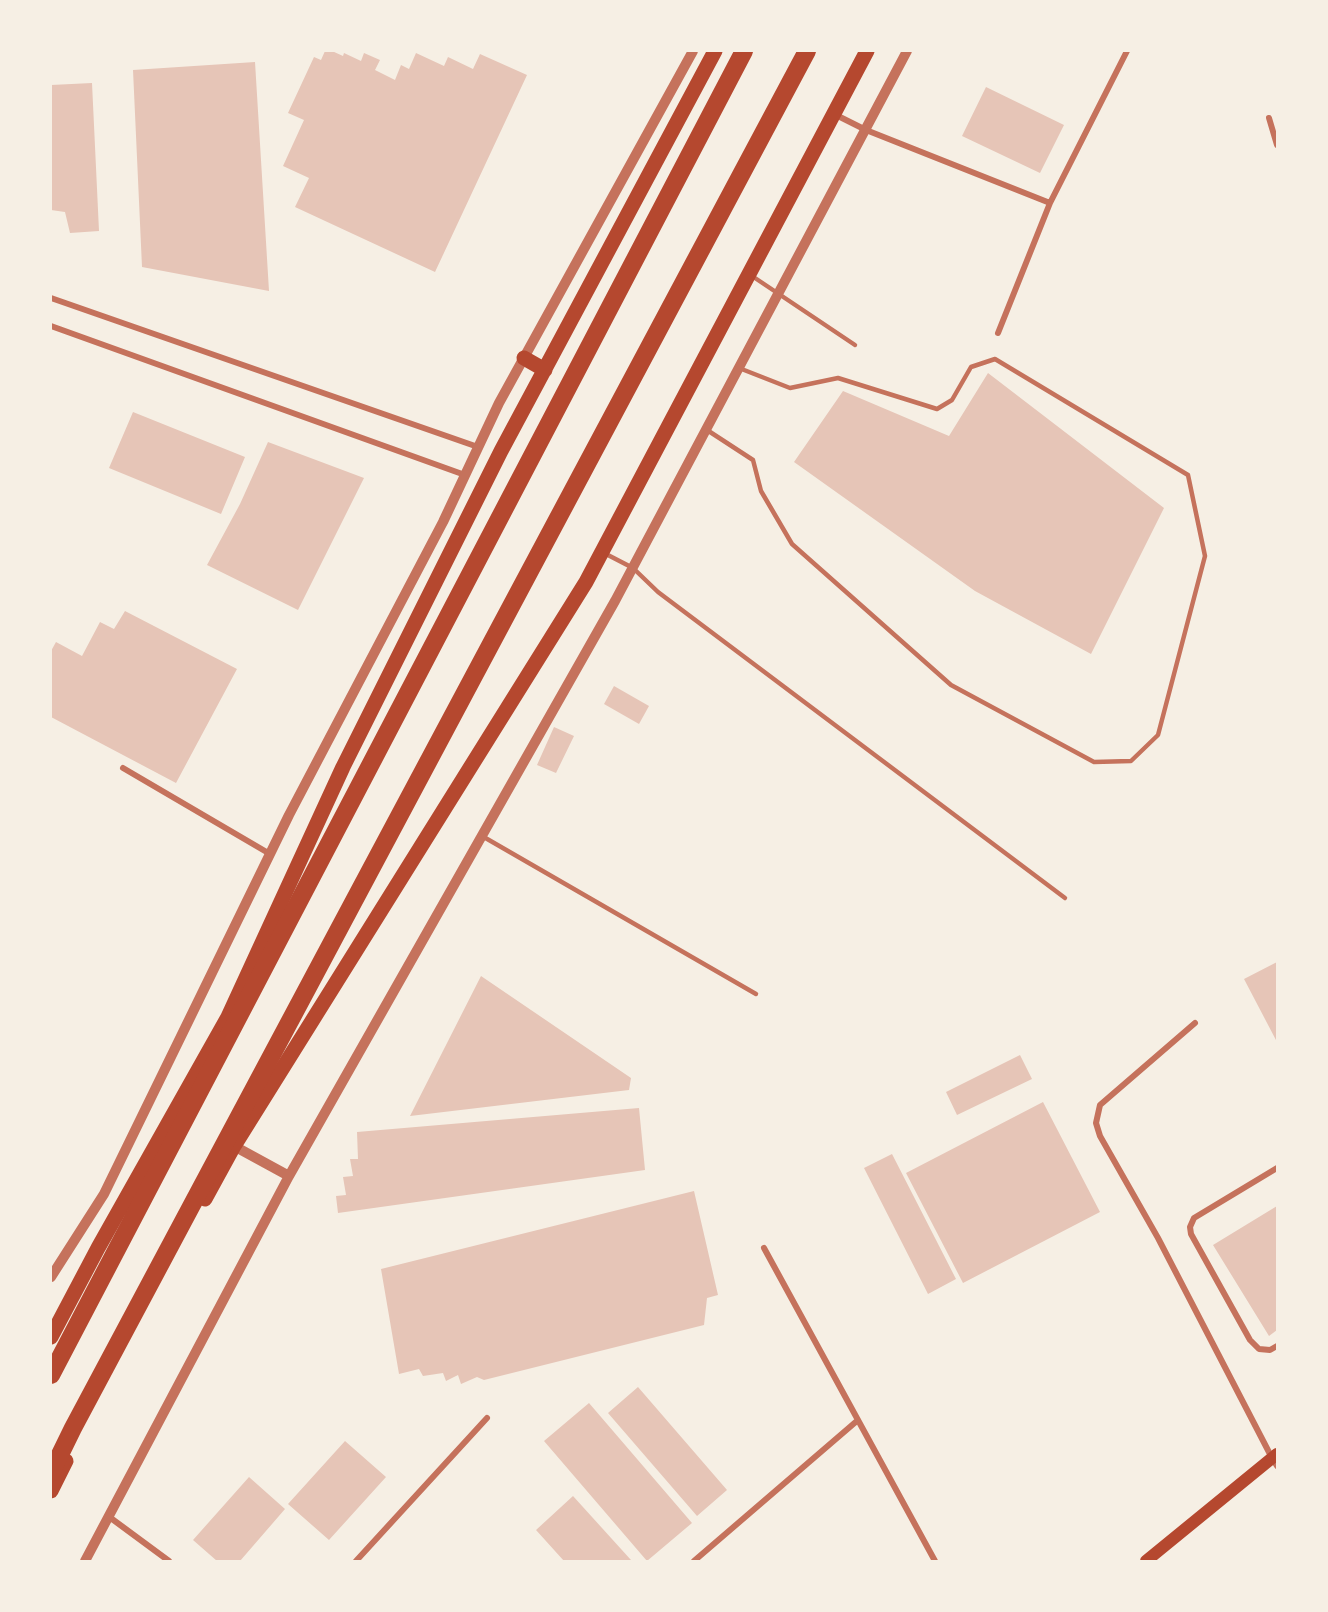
<!DOCTYPE html>
<html>
<head>
<meta charset="utf-8">
<style>
	body { margin:0 }
	#map { position:relative; width:1328px; height:1612px; overflow:hidden; background:#f6efe4; font-family:Montserrat,sans-serif }
	canvas { display:block }
	.frame { position:absolute; inset:0; border:52px solid #f6efe4; pointer-events:none }
</style>
</head>
<body>
<div id="map">
<canvas width="1328" height="1612"></canvas>
<div class="frame"></div>
</div>
<script>
const c = document.querySelector('canvas').getContext('2d');
c.lineJoin = 'round';
function fill(path, color) { c.fillStyle = color; c.fill(path, 'evenodd'); }
const shape = rows => new Path2D(rows.map(r => 'M' + r).join(''));
function strokePath(path, color, width, dash) { c.strokeStyle = color; c.lineWidth = width; c.lineCap = dash ? 'butt' : 'round'; c.setLineDash(dash || []); c.stroke(path); }
fill(shape([
	[325,51,332,51,343,56,344,53,361,61,364,53,380,60,375,70,395,80,401,65,409,69,416,53,444,66,448,57,473,69,480,54,527,75,435,272,295,207,309,178,283,166,304,120,288,113,314,57,321,60],
	[255,62,269,291,142,267,133,70],
	[92,83,99,231,70,233,65,212,51,210,51,85],
	[986,87,1064,125,1040,173,962,136],
	[988,373,1164,508,1091,654,975,591,794,462,843,391,949,436],
	[133,412,245,457,221,514,109,468],
	[268,442,364,478,298,610,207,565,240,504],
	[125,611,237,669,176,783,51,717,51,651,56,642,82,656,100,622,114,629],
	[614,686,649,706,639,724,604,704],
	[554,727,574,736,556,773,537,765],
	[1277,962,1277,1042,1244,979],
	[481,976,631,1078,629,1090,410,1116],
	[1020,1055,1032,1079,957,1115,946,1092],
	[1043,1102,1100,1212,963,1283,906,1173],
	[639,1108,645,1170,338,1213,336,1196,346,1195,343,1177,353,1176,350,1159,358,1159,357,1132],
	[892,1154,956,1279,928,1294,864,1168],
	[694,1191,718,1295,707,1298,704,1325,484,1380,477,1377,461,1384,458,1375,446,1381,443,1373,423,1376,419,1369,399,1374,381,1269],
	[1277,1206,1277,1330,1269,1336,1213,1245],
	[638,1387,727,1490,697,1516,608,1413],
	[589,1403,692,1523,647,1561,544,1441],
	[345,1441,386,1477,329,1540,288,1504],
	[249,1477,285,1509,240,1561,217,1561,193,1540],
	[573,1496,631,1560,630,1561,564,1561,536,1530]
]), '#e6c5b7');
strokePath(shape([
	[752,276,855,345],
	[707,430,753,460,761,491,792,544,951,685,1094,762,1131,761,1158,735,1205,556,1188,475,995,359,971,367,952,400,937,409,838,378,790,388,739,368],
	[604,553,633,568,658,592,1065,898],
	[482,836,756,994]
]), '#c5725c', 4.5);
strokePath(shape([
	[834,114,866,130,1050,203],
	[1269,118,1277,145],
	[51,298,478,447],
	[51,326,465,475],
	[998,333,1050,203,1127,51],
	[123,768,270,854],
	[1195,1023,1100,1105,1096,1123,1100,1136,1158,1238,1272,1458,1277,1466],
	[1277,1168,1194,1218,1190,1227,1191,1234,1250,1340,1259,1349,1270,1350,1277,1346],
	[764,1248,935,1561],
	[108,1516,169,1561],
	[356,1561,487,1418],
	[694,1561,858,1420]
]), '#c5725c', 6);
strokePath(shape([
	[234,1146,289,1176],
	[51,1277,104,1194,289,815,443,522,499,403,693,51],
	[85,1561,289,1176,615,601,907,51]
]), '#c5725c', 10);
strokePath(shape([
	[1146,1561,1277,1454]
]), '#b5482f', 12);
strokePath(shape([
	[524,358,545,370],
	[205,1199,234,1146,586,582,867,51],
	[51,1337,98,1248,228,1017,343,767,501,451,715,51],
	[51,1491,66,1461]
]), '#b5482f', 15);
strokePath(shape([
	[51,1375,744,51],
	[51,1473,73,1428,807,51]
]), '#b5482f', 18);
</script>
</body>
</html>
